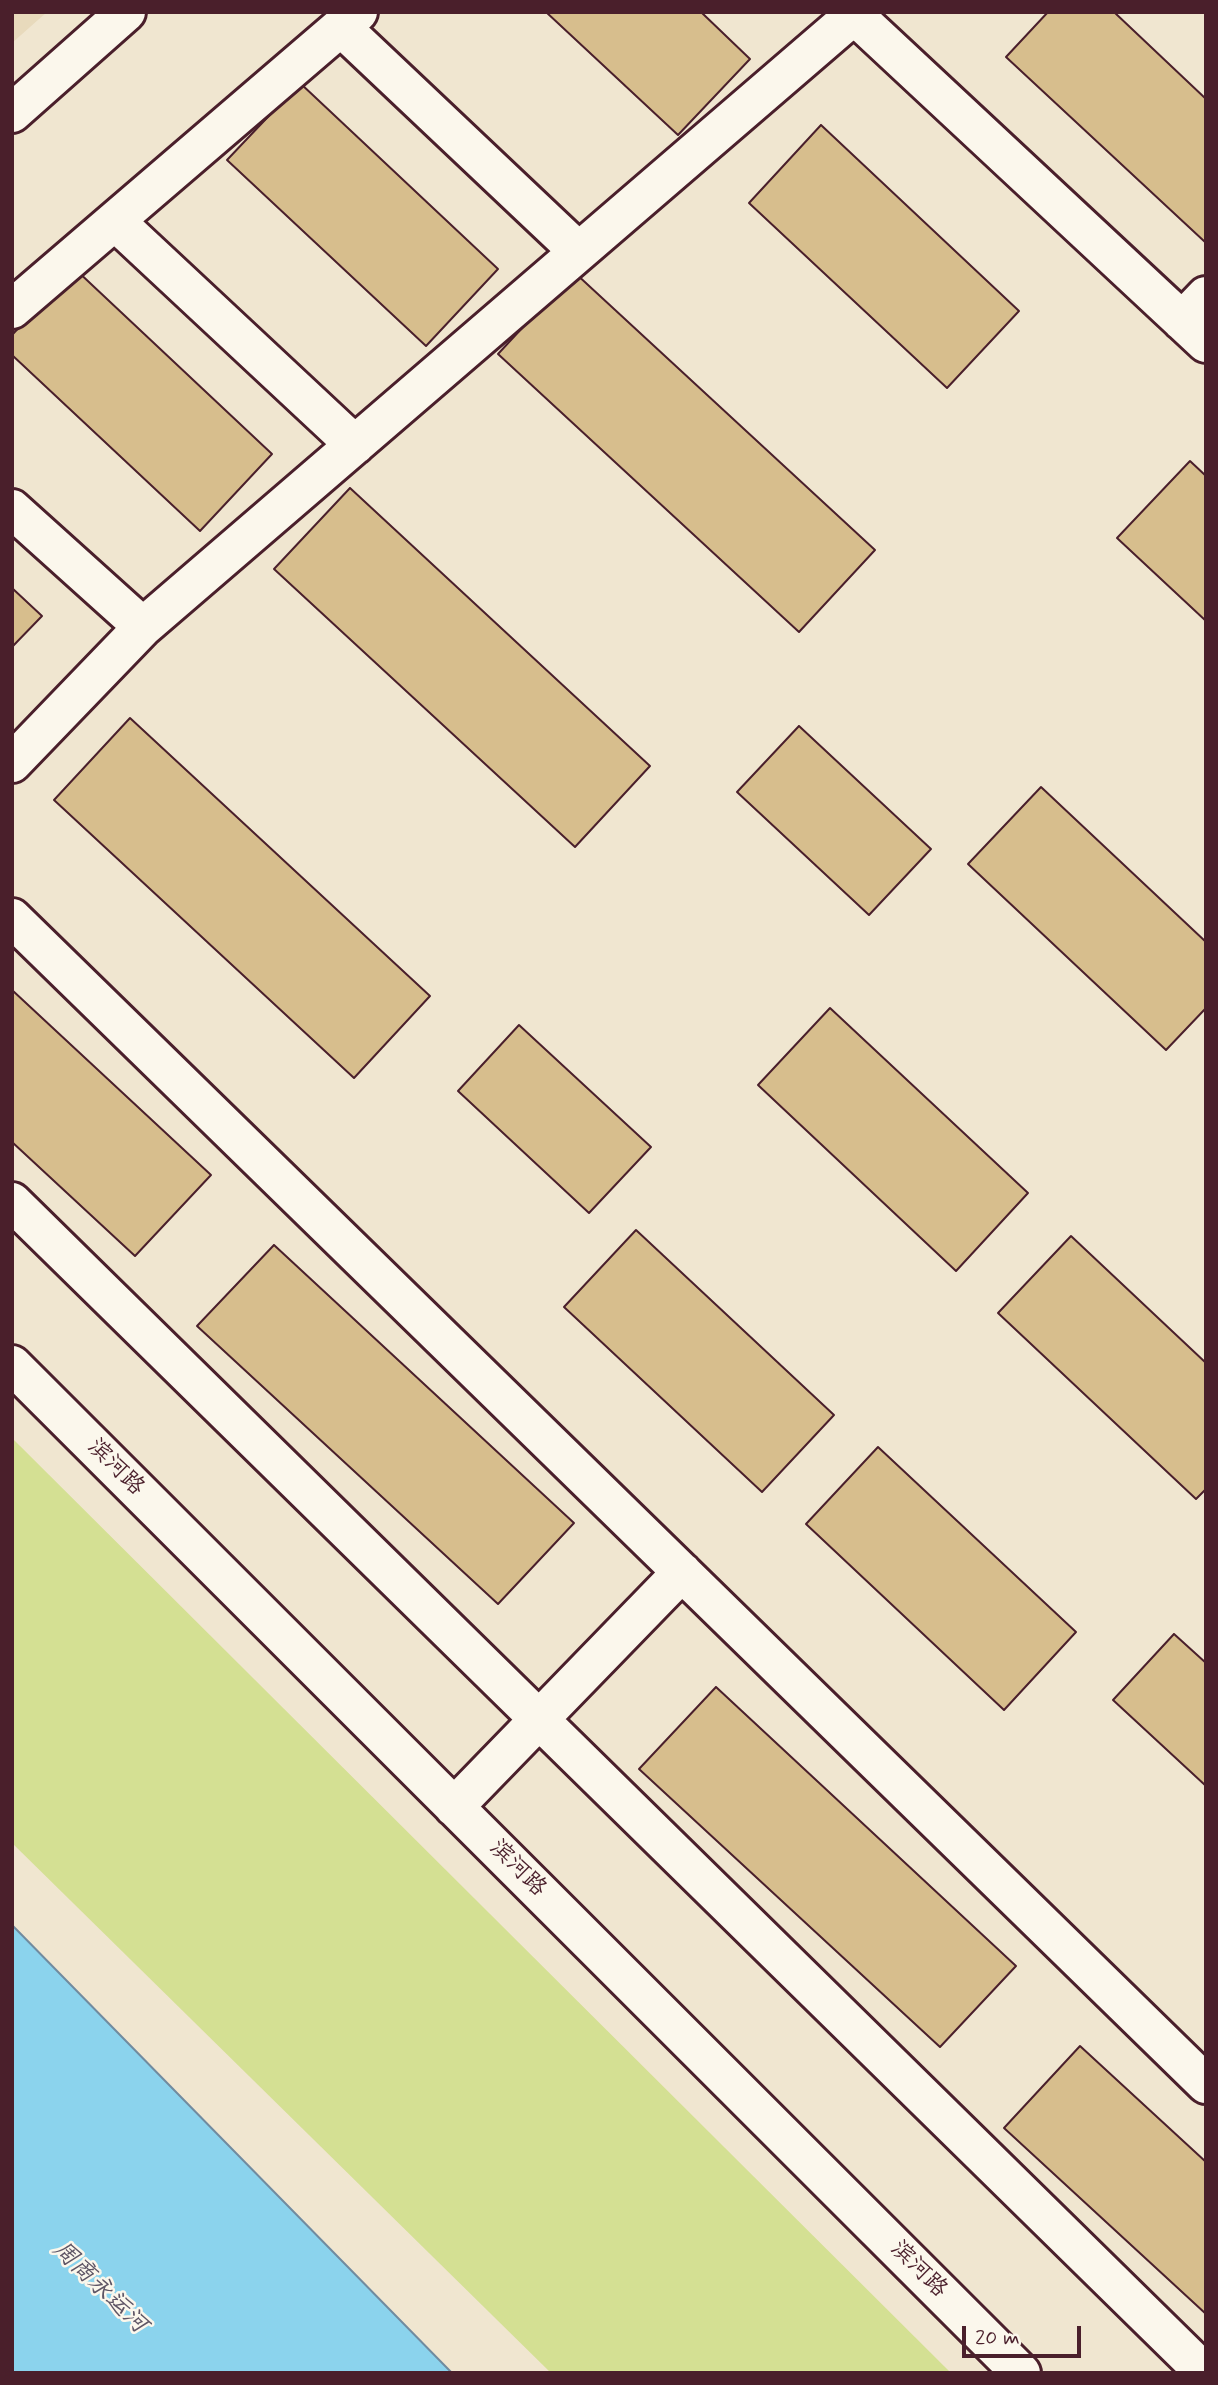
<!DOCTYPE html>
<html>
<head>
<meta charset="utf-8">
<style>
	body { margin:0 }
	#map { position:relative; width:1218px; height:2385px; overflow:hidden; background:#f0e6d0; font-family:Mynerve,sans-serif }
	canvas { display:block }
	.frame { position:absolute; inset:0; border:14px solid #4a1f2b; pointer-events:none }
	.scale { position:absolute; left:962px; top:2326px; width:119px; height:32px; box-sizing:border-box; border:4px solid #4a1f2b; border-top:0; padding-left:9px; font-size:21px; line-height:24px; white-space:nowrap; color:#4a1f2b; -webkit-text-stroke:5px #fbf7ec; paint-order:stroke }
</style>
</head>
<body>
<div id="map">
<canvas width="1218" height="2385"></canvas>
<div class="frame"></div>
<div class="scale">20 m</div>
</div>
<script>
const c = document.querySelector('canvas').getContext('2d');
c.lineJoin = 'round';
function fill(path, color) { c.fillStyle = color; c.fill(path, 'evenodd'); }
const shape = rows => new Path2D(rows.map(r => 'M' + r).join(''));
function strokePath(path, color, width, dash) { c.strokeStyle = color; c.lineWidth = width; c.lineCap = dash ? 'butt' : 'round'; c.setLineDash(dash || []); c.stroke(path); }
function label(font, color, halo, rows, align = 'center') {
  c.font = font + ' Mynerve,"LXGW WenKai TC",sans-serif'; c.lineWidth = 5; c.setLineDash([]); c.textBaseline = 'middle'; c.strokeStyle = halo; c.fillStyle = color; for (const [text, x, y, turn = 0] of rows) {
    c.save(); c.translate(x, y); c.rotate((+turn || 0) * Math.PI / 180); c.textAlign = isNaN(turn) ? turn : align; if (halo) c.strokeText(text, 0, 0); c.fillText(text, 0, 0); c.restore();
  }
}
fill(shape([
	[12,12,47,12,12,43]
]), '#e8dabc');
fill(shape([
	[12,1438,951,2373,551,2373,12,1843]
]), '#d4e093');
const water = shape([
	[12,1925,452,2373,12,2373,12,1925]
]);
fill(water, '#8bd3ed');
strokePath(water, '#718b9f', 2);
const building = shape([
	[546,12,701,12,750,59,678,135,546,12],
	[1048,12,1114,12,1206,99,1205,242,1006,57,1048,12],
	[300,83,498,269,426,346,227,160,300,83],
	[821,125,1019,311,947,388,749,203,821,125],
	[74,268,272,454,200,531,12,355,12,335,74,268],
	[574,272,875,550,799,632,498,354,574,272],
	[1190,461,1206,476,1206,621,1117,538,1190,461],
	[350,488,650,766,575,847,274,569,350,488],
	[12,588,42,616,12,647,12,588],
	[130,718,430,996,354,1078,54,800,130,718],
	[799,726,931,849,869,915,737,792,799,726],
	[1041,787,1206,942,1206,1008,1166,1050,968,864,1041,787],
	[12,990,211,1175,135,1256,12,1142,12,990],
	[830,1008,1028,1193,956,1271,758,1085,830,1008],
	[519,1025,651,1147,589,1213,458,1091,519,1025],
	[636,1230,834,1415,762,1492,564,1307,636,1230],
	[1071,1236,1206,1363,1206,1489,1196,1499,998,1313,1071,1236],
	[274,1245,574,1523,498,1604,197,1326,274,1245],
	[878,1447,1076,1632,1004,1710,806,1524,878,1447],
	[1174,1634,1206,1663,1206,1786,1113,1700,1174,1634],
	[716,1687,1016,1966,940,2047,639,1769,716,1687],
	[1080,2046,1206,2162,1206,2314,1004,2128,1080,2046]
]);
fill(building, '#d7be8d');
strokePath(building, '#4a1f2b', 2);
const minor = shape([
	[851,12,1206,343],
	[341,27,579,252],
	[12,113,126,12],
	[115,221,355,445],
	[12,309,358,12],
	[1182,321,1206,296],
	[12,509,143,627,12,763],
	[143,627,854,15],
	[12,918,1206,2084],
	[12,1202,1205,2373],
	[12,1365,1021,2373],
	[454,1807,682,1572]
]);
strokePath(minor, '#4a1f2b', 44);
strokePath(minor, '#fbf7ec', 38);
label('23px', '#4a1f2b', '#fbf7ec', [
	["滨河路",115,1468,45],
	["滨河路",517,1869,45],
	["滨河路",918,2270,45]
]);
label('italic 24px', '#5e5565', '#fbf7ec', [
	["周商永运河",99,2288,44]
]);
</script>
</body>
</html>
